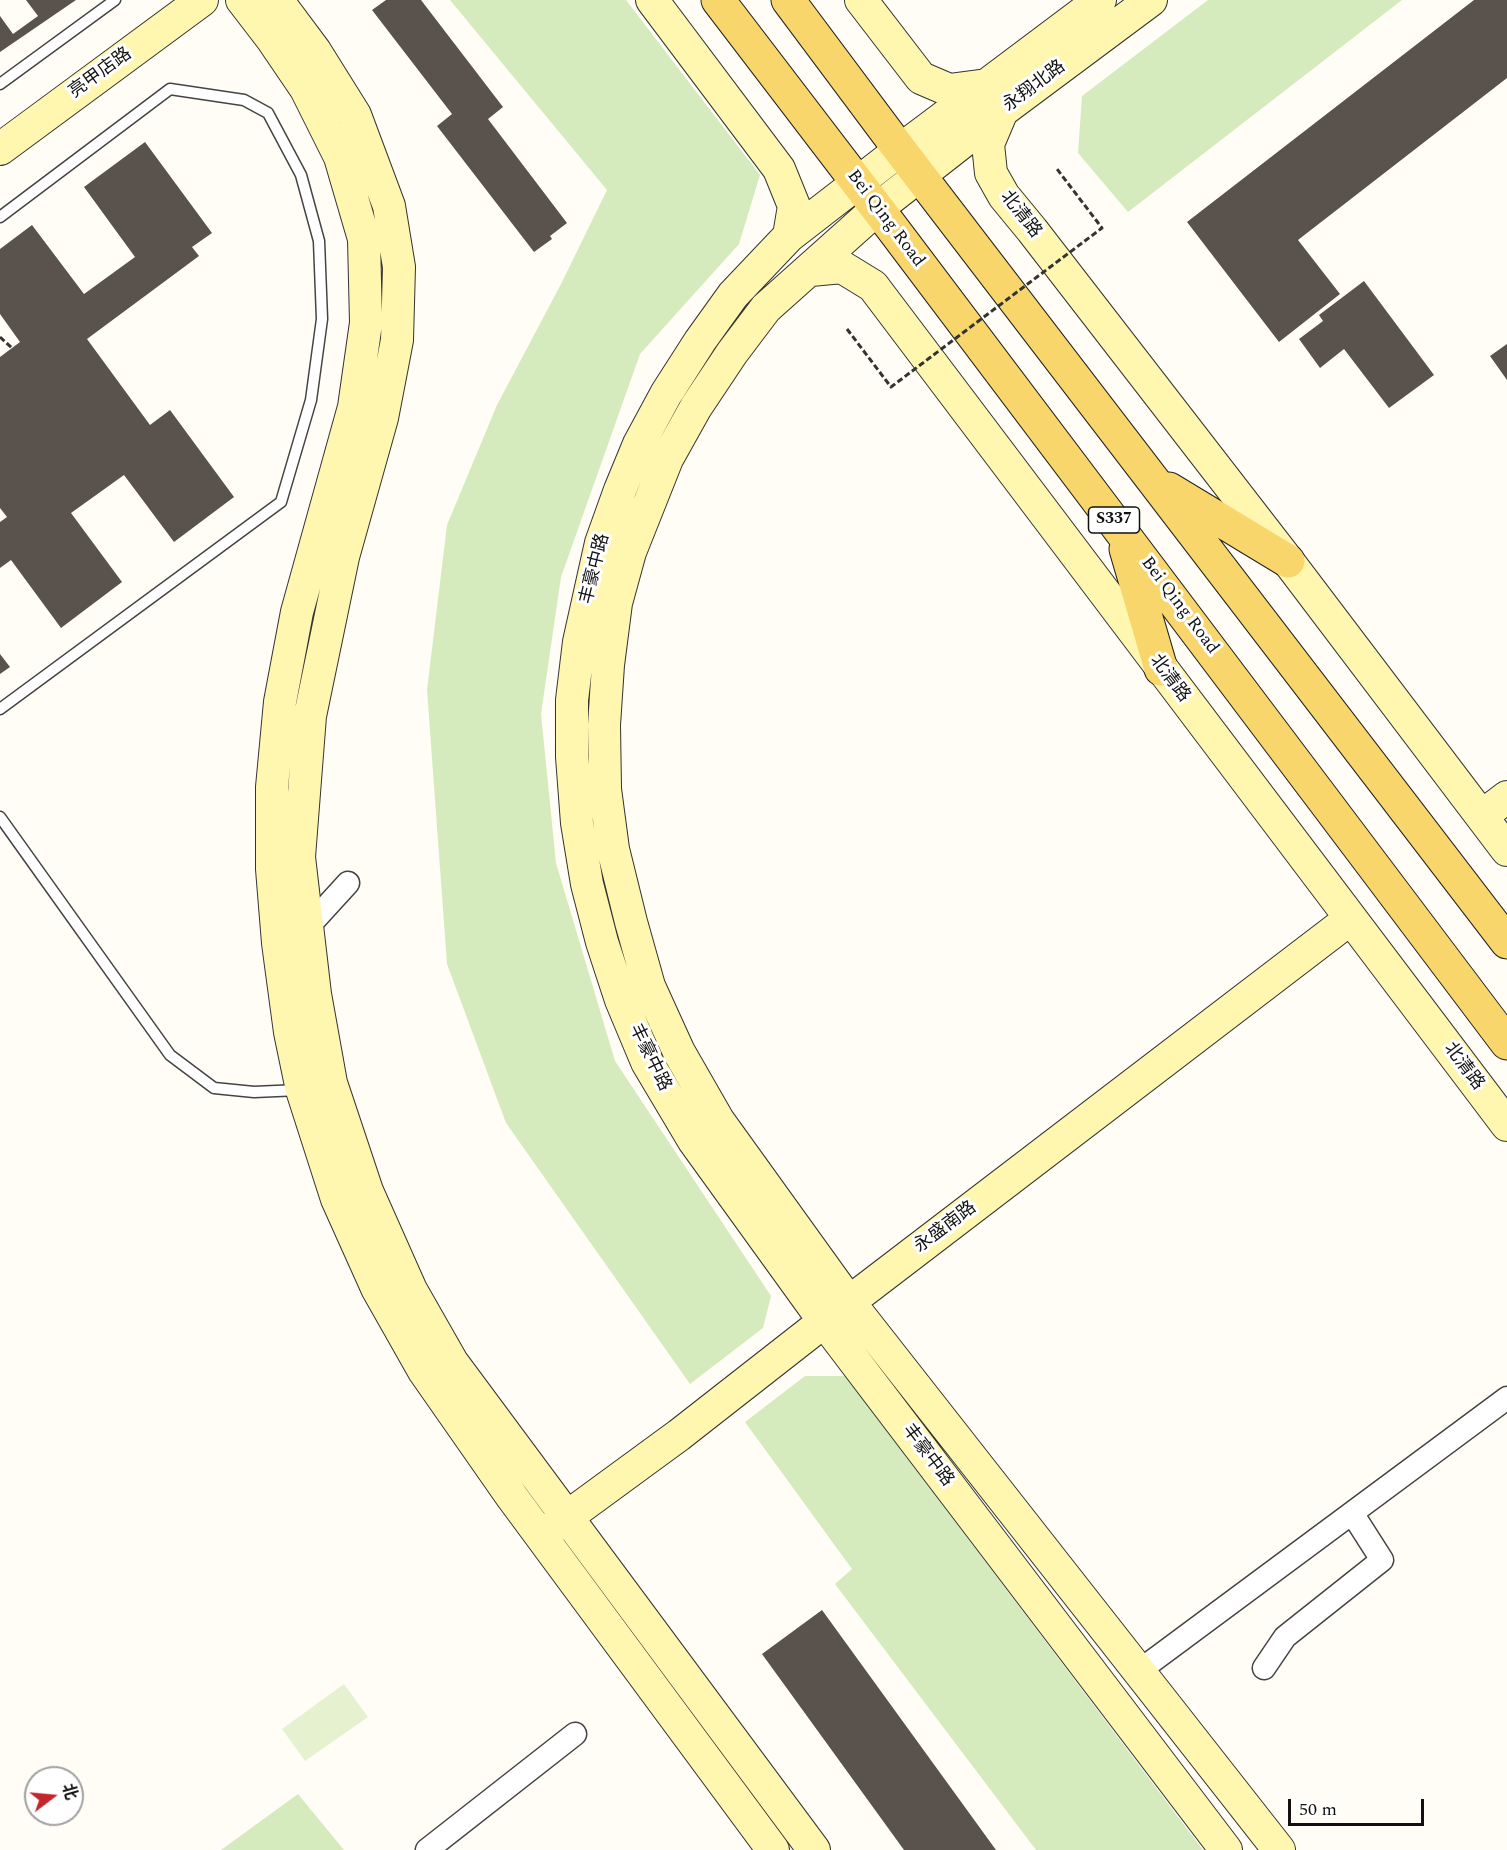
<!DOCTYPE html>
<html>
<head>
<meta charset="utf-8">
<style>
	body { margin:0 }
	#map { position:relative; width:1507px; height:1850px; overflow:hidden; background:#fffdf5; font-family:Spectral,"Noto Sans SC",serif }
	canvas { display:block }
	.north { position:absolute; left:24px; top:1766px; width:60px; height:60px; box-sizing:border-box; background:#fff; border:2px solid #a0a0a0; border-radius:50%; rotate:74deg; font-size:16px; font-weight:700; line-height:24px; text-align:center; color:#111 }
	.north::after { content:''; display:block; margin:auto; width:21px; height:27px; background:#c4262e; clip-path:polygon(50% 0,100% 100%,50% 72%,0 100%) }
	.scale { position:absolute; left:1288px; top:1799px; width:136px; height:27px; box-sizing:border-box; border:3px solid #111; border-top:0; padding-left:8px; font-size:18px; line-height:21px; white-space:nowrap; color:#111; -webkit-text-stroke:4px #fff; paint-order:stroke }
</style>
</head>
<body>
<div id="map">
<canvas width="1507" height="1850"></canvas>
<div class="north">北</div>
<div class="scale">50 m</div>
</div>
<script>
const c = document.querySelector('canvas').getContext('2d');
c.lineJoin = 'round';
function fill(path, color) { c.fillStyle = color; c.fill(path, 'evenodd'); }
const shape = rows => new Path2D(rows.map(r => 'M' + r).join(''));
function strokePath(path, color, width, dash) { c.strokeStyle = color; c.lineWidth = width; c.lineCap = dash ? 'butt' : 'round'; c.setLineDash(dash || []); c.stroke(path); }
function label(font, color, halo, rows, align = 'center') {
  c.font = font + ' Spectral,"Noto Sans SC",serif'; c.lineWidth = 6; c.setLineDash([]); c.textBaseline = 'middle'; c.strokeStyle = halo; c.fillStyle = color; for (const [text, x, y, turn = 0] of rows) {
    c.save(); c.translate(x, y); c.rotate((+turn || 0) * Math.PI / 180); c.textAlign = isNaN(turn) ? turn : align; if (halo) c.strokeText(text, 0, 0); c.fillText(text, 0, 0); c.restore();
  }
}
fill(shape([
	[450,0,626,0,760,175,739,244,640,354,561,577,541,714,556,863,615,1061,771,1296,763,1328,690,1384,506,1123,447,964,427,690,447,525,497,405,561,284,607,190],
	[1208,0,1402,0,1128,212,1078,153,1082,96],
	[805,1376,845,1376,1203,1850,1036,1850,835,1584,852,1569,745,1422],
	[298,1794,344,1850,221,1850]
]), '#d5ebbd');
fill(shape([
	[344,1684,368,1717,305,1761,282,1729]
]), '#e6f2cf');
fill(shape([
	[26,0,76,0,0,52,0,16,13,34,38,16],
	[386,0,421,0,503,107,488,119,567,223,550,236,552,239,534,252,437,126,452,114,372,10],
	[1474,0,1507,0,1507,78,1298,240,1340,294,1279,342,1187,222],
	[145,142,212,233,192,247,199,256,87,339,150,425,170,410,234,497,174,542,124,475,71,513,122,582,61,628,11,560,0,568,0,522,7,517,0,508,0,357,20,342,0,314,0,249,32,225,84,294,135,257,84,187],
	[1364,281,1434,375,1389,408,1344,349,1320,368,1299,339,1323,321,1319,315],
	[1507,344,1507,380,1490,356],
	[0,654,10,667,0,674],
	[822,1610,996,1850,904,1850,762,1654]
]), '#5a524d');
const lane = shape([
	[0,84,115,0],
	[0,217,170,89,244,100,268,113,301,175,319,241,322,319,311,400,281,502,0,709],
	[0,817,170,1055,214,1088,254,1092,299,1090]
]);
const street = shape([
	[306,929,348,883],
	[1264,1668,1285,1637,1382,1560,1352,1513],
	[1139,1671,1507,1398],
	[427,1850,575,1734]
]);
const secondary = shape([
	[242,0,272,39,306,89,340,157,364,239,366,323,354,407,297,612,280,702,272,787,272,869,278,943,290,1032,302,1090,337,1199,377,1288,424,1371,512,1497,773,1850],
	[277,0,315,51,355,115,389,206,399,267,397,340,382,418,343,557,310,716,299,857,315,994,331,1083,367,1191,411,1290,452,1362,814,1850],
	[652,0,779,169,794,206,789,236],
	[861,0,921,78,949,90,987,85],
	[1100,0,900,150,789,236,733,295,700,341,666,394,639,444,620,490,601,543,579,642,572,700,572,757,577,823,587,884,602,942,621,1000,647,1062,694,1141,824,1321,1226,1850],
	[1151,0,1002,111,878,208,766,308,732,353,696,407,667,459,630,552,616,603,608,665,604,725,605,789,613,849,631,922,649,986,679,1052,718,1120,849,1302,1279,1850],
	[1002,111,988,144,991,173,1004,196,1032,230,1288,561,1507,850],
	[0,149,202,0],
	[811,270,842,267,873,286,1507,1125],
	[1482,816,1507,797],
	[552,1528,679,1435,849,1302,1350,919]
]);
const primary = shape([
	[718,0,893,229,1507,1043],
	[788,0,900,150,1507,942],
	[1169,489,1288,561],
	[1126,549,1161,669]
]);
strokePath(lane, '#444', 13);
strokePath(street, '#444', 25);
strokePath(secondary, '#333', 34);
strokePath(primary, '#222', 35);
strokePath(shape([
	[0,337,12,348]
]), '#333', 3, [6, 3]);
strokePath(lane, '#fff', 10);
strokePath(street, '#fff', 22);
strokePath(secondary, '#fff6b0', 32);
strokePath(primary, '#f9d66b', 33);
strokePath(shape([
	[847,329,891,387,1102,228,1057,169]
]), '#333', 3, [6, 3]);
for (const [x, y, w] of [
	[1114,520,51]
]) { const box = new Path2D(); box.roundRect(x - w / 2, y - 13, w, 26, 4.5); c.fillStyle = '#fff'; c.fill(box); strokePath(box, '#111', 1.5); }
label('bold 16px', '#111', null, [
	["S337",1114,520]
]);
label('18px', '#111', '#fff', [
	["亮甲店路",101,74,-36],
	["永翔北路",1035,87,-37],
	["北清路",1020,215,52],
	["Bei Qing Road",885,219,53],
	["丰豪中路",596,569,-76],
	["Bei Qing Road",1179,606,53],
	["北清路",1169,679,53],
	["丰豪中路",649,1058,64],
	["北清路",1463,1067,53],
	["永盛南路",946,1228,-37],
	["丰豪中路",927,1456,53]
]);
</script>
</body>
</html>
